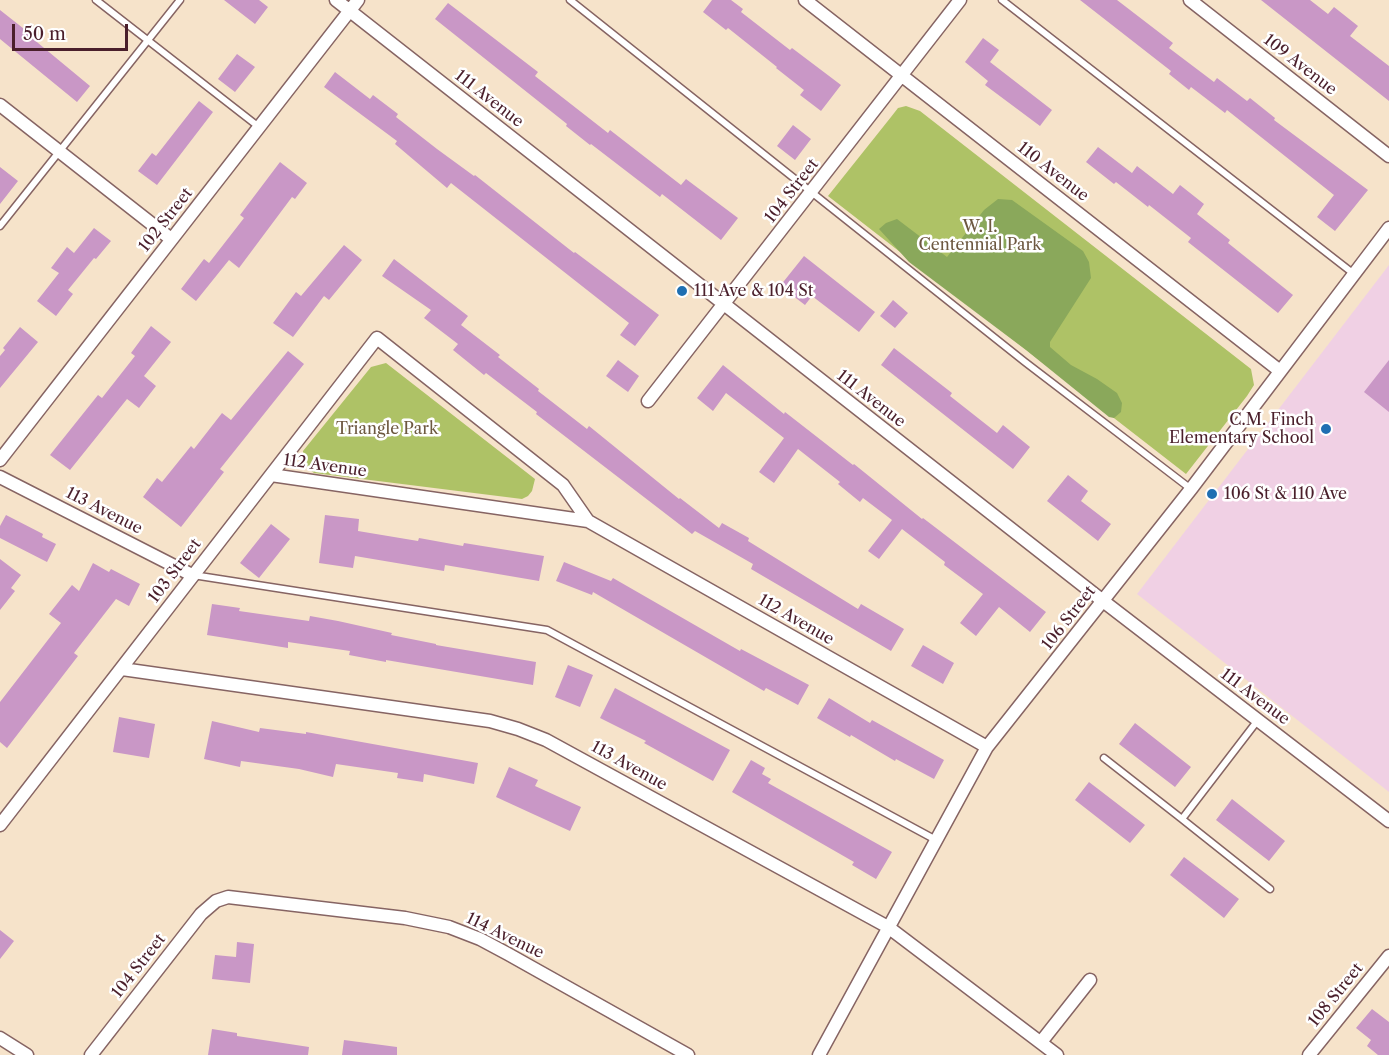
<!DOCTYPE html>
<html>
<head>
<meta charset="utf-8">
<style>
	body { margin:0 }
	#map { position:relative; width:1389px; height:1055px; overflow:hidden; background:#f6e3ca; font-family:"Libre Caslon Text",serif }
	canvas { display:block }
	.scale { position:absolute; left:12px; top:24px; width:116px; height:27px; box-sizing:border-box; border:3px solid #4a1f2b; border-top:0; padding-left:8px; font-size:18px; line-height:21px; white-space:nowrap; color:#4a1f2b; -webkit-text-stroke:4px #fff; paint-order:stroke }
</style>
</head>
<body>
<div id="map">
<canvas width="1389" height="1055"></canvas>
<div class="scale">50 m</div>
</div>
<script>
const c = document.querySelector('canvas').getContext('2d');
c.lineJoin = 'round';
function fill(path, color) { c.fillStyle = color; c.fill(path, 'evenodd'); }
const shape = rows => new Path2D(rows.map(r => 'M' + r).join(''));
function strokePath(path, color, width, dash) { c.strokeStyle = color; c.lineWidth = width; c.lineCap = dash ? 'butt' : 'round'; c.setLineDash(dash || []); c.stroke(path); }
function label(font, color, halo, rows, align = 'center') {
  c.font = font + ' "Libre Caslon Text",serif'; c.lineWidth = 5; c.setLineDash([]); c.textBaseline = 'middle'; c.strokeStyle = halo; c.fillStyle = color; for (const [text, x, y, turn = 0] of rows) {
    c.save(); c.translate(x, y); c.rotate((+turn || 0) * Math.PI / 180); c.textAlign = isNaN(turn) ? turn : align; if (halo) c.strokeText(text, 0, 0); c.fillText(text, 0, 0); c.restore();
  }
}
fill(shape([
	[1389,265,1389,792,1137,594]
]), '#f0d0e4');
fill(shape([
	[906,106,920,111,1251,369,1254,385,1247,396,1186,474,828,196,891,117,898,108],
	[386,363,535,479,532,491,528,496,522,499,314,473,310,470,303,462,303,451,371,367]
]), '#aec266');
fill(shape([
	[998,199,1012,200,1083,251,1089,262,1091,278,1050,342,1050,347,1071,365,1097,379,1117,393,1122,403,1121,412,1114,418,1109,417,1026,350,909,262,879,229,886,223,897,219,947,257,984,210]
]), '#8aa85b');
fill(shape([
	[224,0,259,0,268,7,255,24],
	[712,0,731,0,743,9,741,12,790,50,792,48,841,85,821,111,800,95,804,90,776,68,777,67,728,28,726,30,703,12],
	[1080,0,1117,0,1173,43,1169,48,1214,82,1217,78,1247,101,1250,98,1275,118,1274,120,1368,190,1335,231,1317,217,1334,195,1227,110,1225,113,1191,87,1189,90,1169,74,1171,71],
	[1261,0,1310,0,1328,14,1334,7,1358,26,1350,36,1389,66,1389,101],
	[448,3,538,72,535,76,608,133,610,130,681,185,686,179,738,218,721,240,662,194,660,197,591,144,590,145,566,126,567,124,435,19],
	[0,10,33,36,32,38,90,86,77,102,0,39],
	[983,38,999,50,990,62,1052,110,1040,126,985,85,988,81,965,62],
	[237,54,255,67,235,92,218,79],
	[335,72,370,99,373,95,398,114,396,117,437,149,474,176,475,175,574,253,575,252,659,315,635,346,620,335,629,323,451,183,447,188,395,144,397,141,324,87],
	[199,101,213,112,157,185,138,171,152,153,156,156],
	[793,125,811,139,795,160,777,146],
	[1098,147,1132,173,1137,166,1173,194,1180,185,1204,204,1197,214,1230,240,1228,243,1293,295,1278,313,1188,242,1191,238,1149,205,1148,207,1116,182,1114,184,1086,162],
	[280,162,307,183,295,199,292,197,239,268,229,260,196,301,181,289,204,259,209,263,244,218,240,215],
	[0,167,18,181,0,204],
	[94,228,111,241,96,259,94,258,68,290,73,294,56,316,37,301,59,273,51,268,67,247,74,253],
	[344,245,362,260,329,300,324,296,293,337,273,323,296,292,301,296],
	[804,256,875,312,859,332,812,296,805,305,780,286],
	[394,259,468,316,461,325,500,355,498,357,539,389,538,391,587,429,589,426,679,499,680,498,719,528,722,523,749,538,748,541,858,609,861,604,904,629,891,651,751,569,753,564,695,531,692,534,536,414,537,412,486,373,484,375,453,350,458,344,424,318,431,310,382,276],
	[893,300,908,313,895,328,880,316],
	[151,326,171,342,144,376,156,386,139,408,127,399,70,470,50,455,98,395,102,398,135,356,131,353],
	[20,327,38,342,0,388,0,356,5,350,3,348],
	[894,348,952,393,950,396,997,433,1003,425,1030,447,1013,469,881,365],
	[288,351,304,364,220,469,224,472,181,527,143,497,157,478,162,482,191,446,194,449,222,413,231,420],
	[618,360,639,376,628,392,606,376],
	[1389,360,1389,412,1364,392],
	[723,365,784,414,785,412,853,465,854,464,922,519,923,518,1046,612,1030,632,999,607,976,636,960,623,983,594,944,565,945,562,902,529,879,559,868,551,892,520,863,498,860,502,838,484,840,482,798,449,774,483,759,472,784,438,726,393,713,411,697,398],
	[1068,475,1088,491,1081,501,1111,524,1098,541,1047,501],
	[6,515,43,534,42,537,56,544,47,562,0,538,0,526],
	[325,515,359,519,358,531,418,541,419,538,463,546,464,543,544,556,539,581,445,565,444,571,355,556,353,568,319,563],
	[271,524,290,539,259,578,240,563],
	[0,559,21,575,11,588,15,591,0,610],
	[564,562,611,581,613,578,740,651,741,649,809,685,798,705,766,688,764,691,593,592,592,595,556,581],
	[93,563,109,572,111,569,140,584,129,606,116,599,74,653,78,656,7,748,0,742,0,702,61,623,49,614,72,585,79,591],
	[212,604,240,608,239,611,309,621,310,616,338,621,392,633,391,635,436,644,436,645,536,662,533,685,386,660,386,662,349,655,350,651,288,642,288,648,207,635],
	[923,645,954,663,943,684,911,666],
	[568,665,593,675,580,707,555,697],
	[615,688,730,750,713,781,644,743,646,741,600,718],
	[829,698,870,723,872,720,944,760,934,779,896,759,895,761,851,735,850,737,817,718],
	[119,717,155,724,149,758,113,752],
	[212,721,259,732,260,728,306,734,306,732,478,763,474,784,424,774,423,782,397,778,398,773,336,764,333,777,299,769,241,761,240,767,204,759],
	[1135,723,1191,767,1175,787,1119,744],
	[751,760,765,768,762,774,771,779,768,783,892,852,876,879,852,865,854,862,732,792],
	[509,767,538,780,535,786,581,807,570,831,496,797],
	[1089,782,1145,825,1130,843,1075,800],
	[1232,799,1285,841,1269,861,1216,820],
	[1184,857,1239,899,1224,918,1170,875],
	[0,930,14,941,0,959],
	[237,942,254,944,250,983,212,979,215,955,236,957],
	[1372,1009,1389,1022,1389,1055,1378,1055,1367,1046,1371,1040,1356,1028],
	[212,1029,237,1033,237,1036,309,1047,308,1055,208,1055],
	[344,1040,397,1047,397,1055,342,1055]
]), '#c997c6');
const lane = shape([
	[96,0,259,127],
	[570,0,1025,362,1191,489],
	[1002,0,1354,274],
	[0,226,180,0],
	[193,575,547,630,936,840],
	[1258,720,1182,819,1270,889],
	[1104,758,1182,819]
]);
const street = shape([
	[336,0,1103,601,1389,821],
	[805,0,1280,371],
	[1190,0,1389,156],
	[0,105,171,239],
	[648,401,960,0],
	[0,460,358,0],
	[271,475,588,521,987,747],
	[0,477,192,575],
	[122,669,490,721,518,729,546,740,888,927,1057,1055],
	[0,825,377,338,563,485,588,521],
	[0,1038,27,1055],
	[1041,1042,1090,980],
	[91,1055,201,914,216,901,228,897,405,918,449,927,480,939,508,954,688,1055],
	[819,1055,987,747,1191,489,1389,228],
	[1309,1055,1389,956]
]);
strokePath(lane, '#866463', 9);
strokePath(street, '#866463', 15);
strokePath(lane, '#fff', 6);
strokePath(street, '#fff', 12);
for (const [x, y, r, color] of [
	[682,291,6,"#1f6fb2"],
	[1326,429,6,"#1f6fb2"],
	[1212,494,6,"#1f6fb2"]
]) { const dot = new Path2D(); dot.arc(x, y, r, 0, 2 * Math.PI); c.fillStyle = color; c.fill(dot); strokePath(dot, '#fff', 2); }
label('16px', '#4a1f2b', '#fff', [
	["109 Avenue",1300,65,38],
	["111 Avenue",489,99,38],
	["110 Avenue",1053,172,38],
	["104 Street",792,191,-52],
	["102 Street",166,220,-52],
	["111 Avenue",871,399,38],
	["112 Avenue",325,466,8],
	["113 Avenue",104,511,27],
	["103 Street",175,571,-53],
	["106 Street",1069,618,-52],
	["112 Avenue",796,620,30],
	["111 Avenue",1255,697,37],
	["113 Avenue",629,766,29],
	["114 Avenue",505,936,26],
	["104 Street",139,966,-52],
	["108 Street",1336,995,-51]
]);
label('16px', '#6d5840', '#fff', [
	["W. I.",980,227],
	["Centennial Park",980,245],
	["Triangle Park",387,429]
]);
label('16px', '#4a1f2b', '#fff', [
	["111 Ave & 104 St",694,291],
	["C.M. Finch",1314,420,"right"],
	["Elementary School",1314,438,"right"],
	["106 St & 110 Ave",1224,494]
], 'left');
</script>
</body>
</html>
